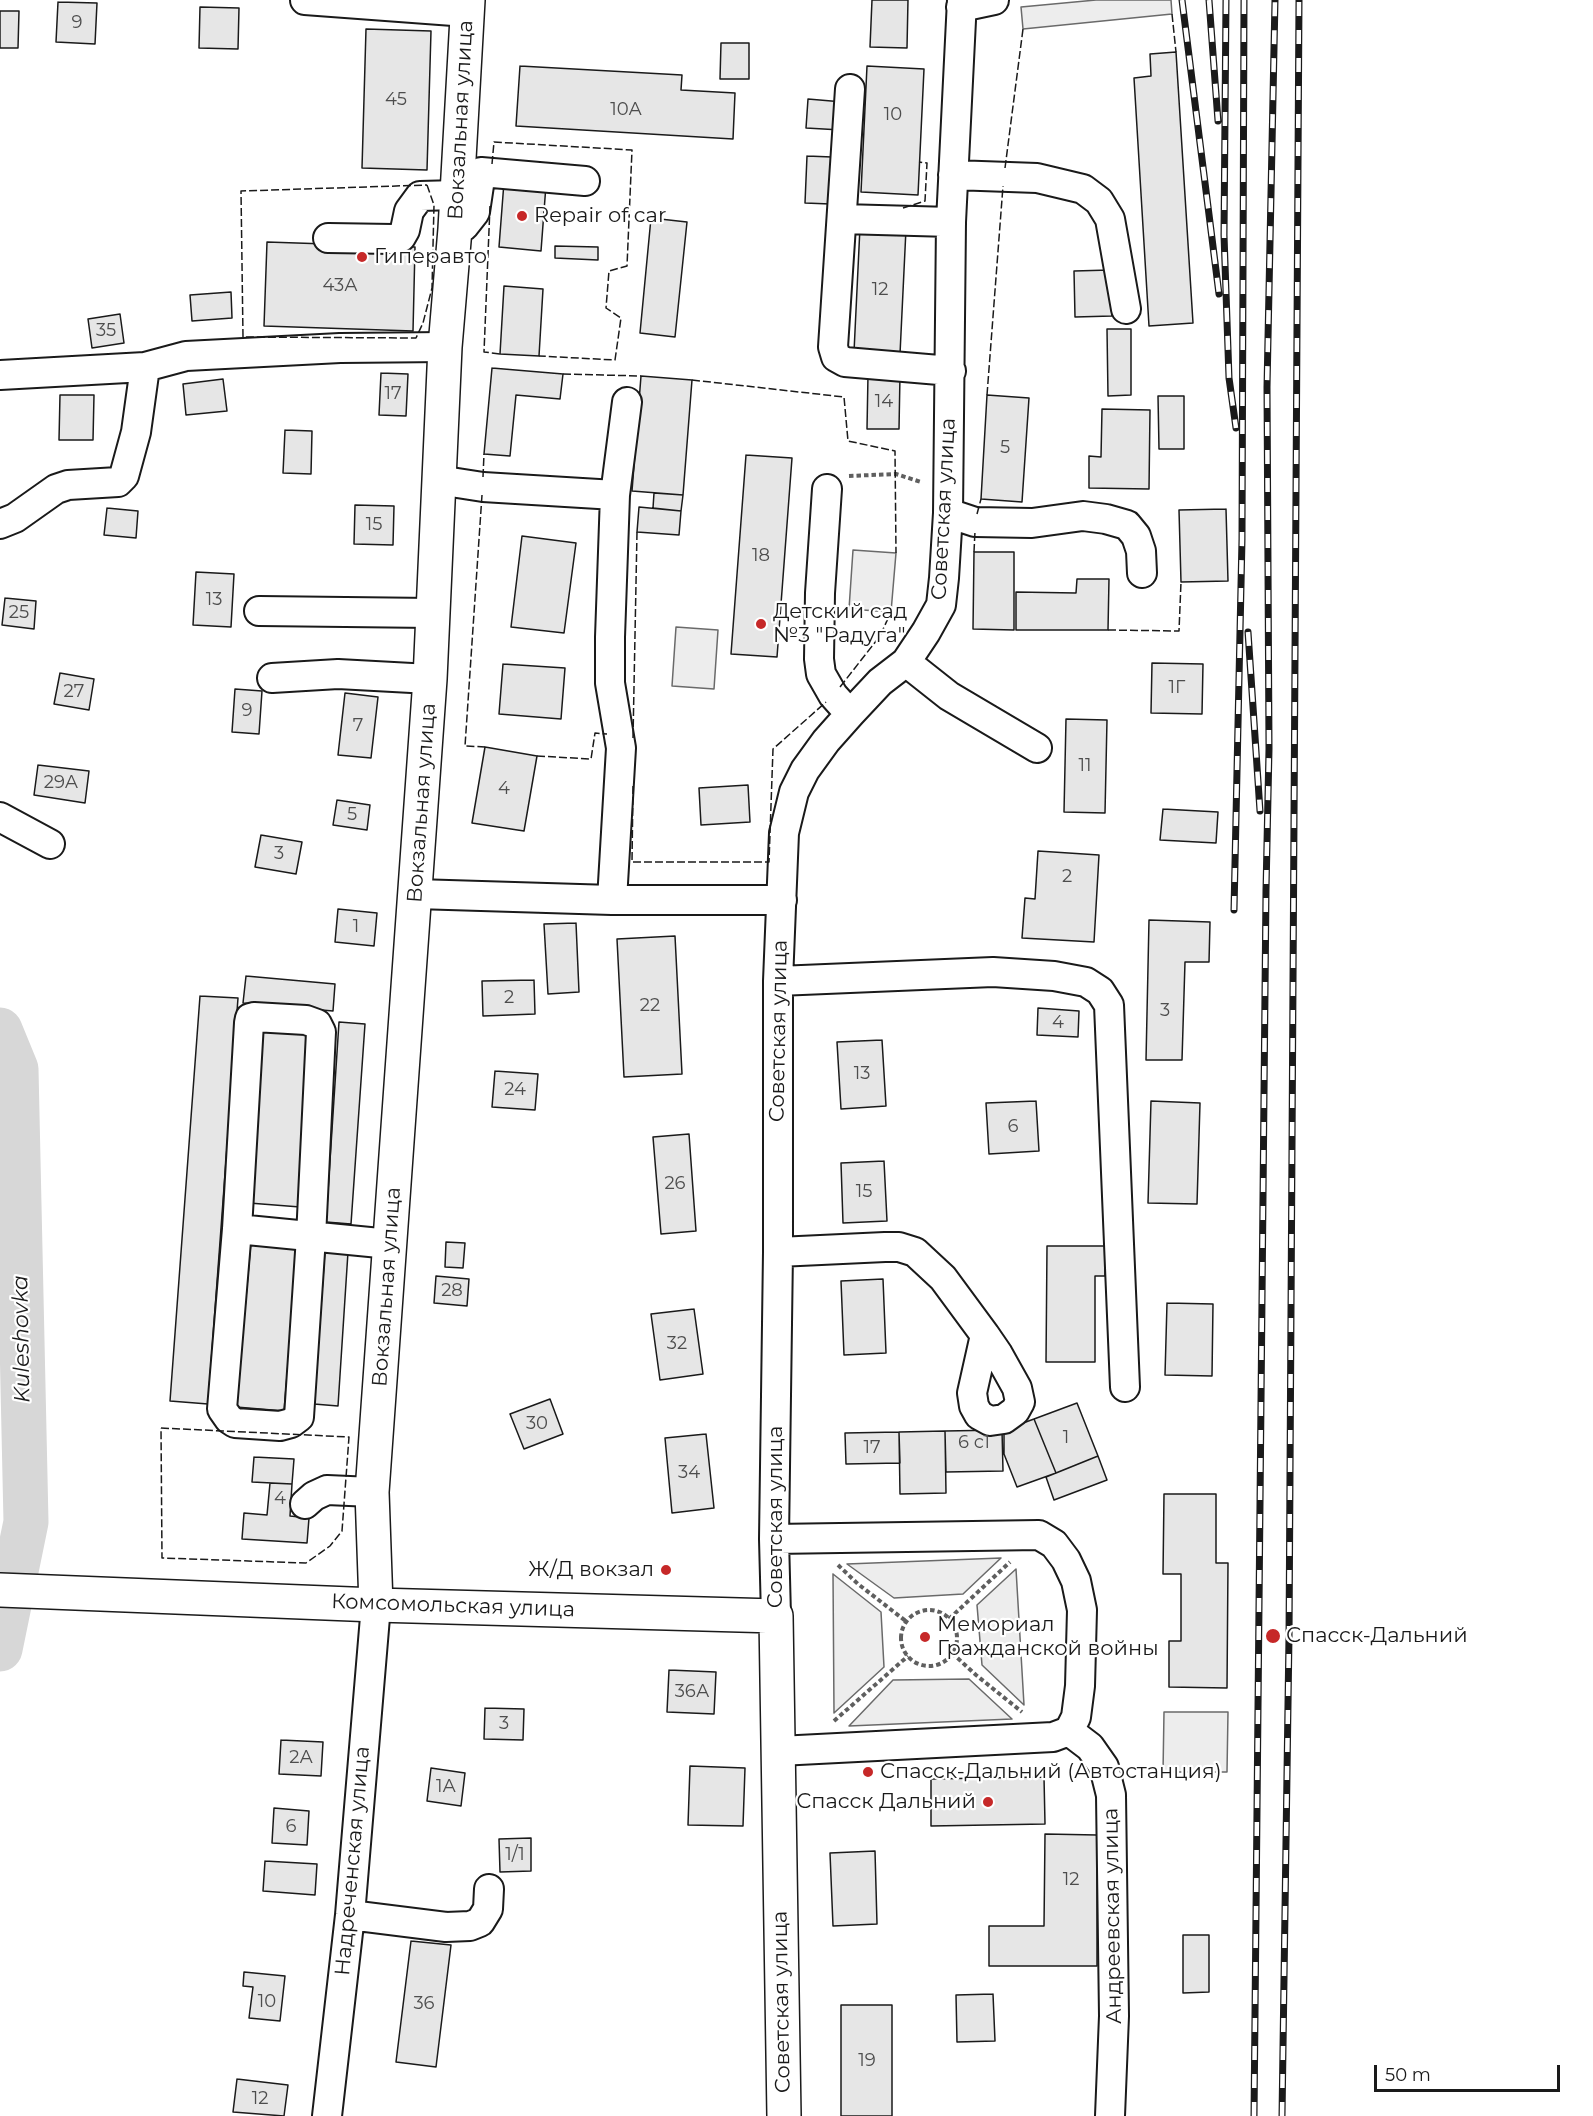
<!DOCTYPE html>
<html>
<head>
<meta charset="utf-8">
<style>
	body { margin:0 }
	#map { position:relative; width:1593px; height:2116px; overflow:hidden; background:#fff; font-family:Montserrat,sans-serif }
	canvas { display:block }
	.scale { position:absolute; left:1374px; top:2065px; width:186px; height:27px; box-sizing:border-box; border:3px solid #1a1a1a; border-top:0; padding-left:8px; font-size:18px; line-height:21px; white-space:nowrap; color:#1a1a1a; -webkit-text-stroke:4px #fff; paint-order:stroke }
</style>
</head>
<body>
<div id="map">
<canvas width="1593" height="2116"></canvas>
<div class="scale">50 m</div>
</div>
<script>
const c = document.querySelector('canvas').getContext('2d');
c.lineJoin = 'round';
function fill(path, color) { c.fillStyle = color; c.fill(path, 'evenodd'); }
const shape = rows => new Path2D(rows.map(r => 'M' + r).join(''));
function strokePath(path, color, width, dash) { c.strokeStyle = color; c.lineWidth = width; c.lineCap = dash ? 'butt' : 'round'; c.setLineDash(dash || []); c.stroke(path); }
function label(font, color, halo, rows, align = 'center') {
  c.font = font + ' Montserrat,sans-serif'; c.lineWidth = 4.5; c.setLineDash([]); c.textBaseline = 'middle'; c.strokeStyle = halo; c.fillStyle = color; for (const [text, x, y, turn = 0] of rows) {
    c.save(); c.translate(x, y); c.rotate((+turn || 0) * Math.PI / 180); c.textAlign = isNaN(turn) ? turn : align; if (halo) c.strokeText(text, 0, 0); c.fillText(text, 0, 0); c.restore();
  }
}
const built = shape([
	[1096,0,1171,0,1172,14,1023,29,1021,7,1096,0],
	[853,550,896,553,891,612,849,609,853,550],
	[676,627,718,630,714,689,672,686,676,627],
	[1001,1558,963,1594,894,1598,847,1564,1001,1558],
	[1016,1569,1024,1705,982,1665,977,1605,1016,1569],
	[833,1574,881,1612,884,1667,834,1713,833,1574],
	[969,1679,1012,1719,849,1726,893,1680,969,1679],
	[1164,1712,1228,1712,1227,1772,1163,1772,1164,1712]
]);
fill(built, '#ededed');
strokePath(built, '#6a6a6a', 1.5);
strokePath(shape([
	[0,1030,16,1069,26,1522,0,1649]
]), '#d7d7d7', 45);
const building = shape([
	[872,0,908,0,907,48,870,47,872,0],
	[58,2,97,3,95,44,56,42,58,2],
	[200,7,239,8,238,49,199,48,200,7],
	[0,11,19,11,18,48,0,48,0,11],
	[366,29,431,31,427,170,362,168,366,29],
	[721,43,749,43,749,79,720,79,721,43],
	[1176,52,1193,323,1149,326,1134,78,1151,76,1150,54,1176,52],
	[520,66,682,75,681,90,735,93,733,139,516,126,520,66],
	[867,66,924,69,918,195,861,192,867,66],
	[808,99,843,102,841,130,806,128,808,99],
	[807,156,832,157,830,204,805,203,807,156],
	[504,182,546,185,541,251,499,247,504,182],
	[651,218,687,222,675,337,640,333,651,218],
	[860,227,906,229,900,354,854,352,860,227],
	[267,242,415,247,413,331,264,326,267,242],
	[555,246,598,247,598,260,555,258,555,246],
	[1110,270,1112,316,1075,317,1074,271,1110,270],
	[504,286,543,289,539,356,500,354,504,286],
	[231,292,232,318,192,321,190,295,231,292],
	[120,314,124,343,92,348,88,319,120,314],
	[1107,329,1131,329,1131,395,1108,396,1107,329],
	[492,368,563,374,560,399,516,395,510,456,484,454,492,368],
	[381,373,408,374,406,416,379,415,381,373],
	[868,375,900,375,899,429,867,429,868,375],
	[641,376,692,380,683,495,632,491,641,376],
	[223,379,227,411,186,415,183,384,223,379],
	[60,395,94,395,93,440,59,440,60,395],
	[987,395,1029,398,1022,502,981,499,987,395],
	[1158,396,1184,396,1184,449,1159,449,1158,396],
	[1102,409,1150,410,1149,489,1089,488,1089,456,1101,457,1102,409],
	[285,430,312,431,311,474,283,473,285,430],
	[746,455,792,458,777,657,731,654,746,455],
	[654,493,683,495,681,511,653,508,654,493],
	[355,505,394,506,393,545,354,544,355,505],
	[639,507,681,511,679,535,637,532,639,507],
	[107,508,138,511,136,538,104,535,107,508],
	[1226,509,1228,581,1181,582,1179,510,1226,509],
	[522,536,576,543,564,633,511,627,522,536],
	[974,552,1014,552,1014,630,973,629,974,552],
	[196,572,234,574,231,627,193,625,196,572],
	[1077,579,1109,579,1108,630,1016,630,1016,592,1076,593,1077,579],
	[5,598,36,601,34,629,2,625,5,598],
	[1152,663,1203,664,1202,714,1151,713,1152,663],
	[503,664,565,668,561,719,499,714,503,664],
	[60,673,94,679,89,710,54,704,60,673],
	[235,689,262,691,259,734,232,732,235,689],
	[345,693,378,697,371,758,338,755,345,693],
	[1066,719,1107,720,1105,813,1064,812,1066,719],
	[485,747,537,756,524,831,472,823,485,747],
	[38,765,89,771,85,803,34,795,38,765],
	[748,785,750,822,701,825,699,788,748,785],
	[337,800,370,805,367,830,333,825,337,800],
	[1163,809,1218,812,1216,843,1160,840,1163,809],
	[261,835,302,842,296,874,255,867,261,835],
	[1038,851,1099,855,1094,942,1022,938,1025,898,1035,899,1038,851],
	[338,909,377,913,374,946,335,942,338,909],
	[1149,920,1210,922,1209,962,1185,962,1182,1060,1146,1060,1149,920],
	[576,923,579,992,548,994,544,924,576,923],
	[675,936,682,1074,624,1077,617,939,675,936],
	[246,976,335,984,333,1011,243,1003,246,976],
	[534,980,535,1014,483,1016,482,981,534,980],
	[200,996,238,998,208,1404,170,1401,200,996],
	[1038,1008,1079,1011,1078,1037,1037,1035,1038,1008],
	[339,1022,365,1024,351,1224,326,1222,339,1022],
	[261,1026,312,1029,300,1207,249,1203,261,1026],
	[882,1040,886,1106,841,1109,837,1042,882,1040],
	[495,1071,538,1074,535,1110,492,1107,495,1071],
	[1036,1101,1039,1151,989,1154,986,1103,1036,1101],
	[1151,1101,1200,1103,1197,1204,1148,1203,1151,1101],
	[689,1134,696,1231,661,1234,653,1137,689,1134],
	[884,1161,887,1221,843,1223,841,1163,884,1161],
	[251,1242,298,1246,284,1411,236,1407,251,1242],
	[446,1242,465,1243,463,1268,445,1267,446,1242],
	[1047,1246,1105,1246,1105,1276,1095,1276,1095,1362,1046,1362,1047,1246],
	[325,1250,348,1252,338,1406,314,1404,325,1250],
	[436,1276,469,1279,467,1306,434,1303,436,1276],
	[883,1279,886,1353,844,1355,841,1281,883,1279],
	[1167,1303,1213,1304,1212,1376,1165,1375,1167,1303],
	[694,1309,703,1374,660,1380,651,1314,694,1309],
	[550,1399,563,1434,524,1449,510,1414,550,1399],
	[1077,1403,1098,1456,1056,1473,1034,1419,1077,1403],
	[1034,1419,1056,1473,1017,1487,1004,1454,1004,1430,1034,1419],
	[1002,1430,1003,1471,946,1472,945,1431,1002,1430],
	[945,1431,946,1493,900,1494,899,1432,945,1431],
	[899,1432,900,1463,846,1464,845,1433,899,1432],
	[706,1434,714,1508,672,1513,665,1438,706,1434],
	[1098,1456,1107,1480,1054,1500,1046,1477,1098,1456],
	[254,1457,294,1459,292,1484,252,1482,254,1457],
	[270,1483,292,1484,290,1516,309,1518,307,1543,242,1539,244,1513,267,1515,270,1483],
	[1164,1494,1216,1494,1216,1563,1228,1563,1227,1688,1169,1687,1169,1641,1181,1641,1181,1574,1163,1574,1164,1494],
	[669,1670,716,1672,714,1714,667,1712,669,1670],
	[485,1708,524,1709,523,1740,484,1739,485,1708],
	[281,1740,323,1742,321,1776,279,1774,281,1740],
	[690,1766,745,1768,743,1826,688,1825,690,1766],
	[431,1768,465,1773,461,1806,427,1801,431,1768],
	[1044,1777,1045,1824,931,1826,931,1779,1044,1777],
	[274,1808,309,1811,307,1845,272,1843,274,1808],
	[1045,1834,1097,1835,1097,1966,989,1966,989,1926,1044,1926,1045,1834],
	[531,1838,531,1871,500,1872,499,1839,531,1838],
	[875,1851,877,1924,833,1926,830,1853,875,1851],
	[265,1861,317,1864,315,1895,263,1891,265,1861],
	[1183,1935,1209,1935,1209,1992,1183,1993,1183,1935],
	[411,1941,451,1945,436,2067,396,2062,411,1941],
	[244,1972,285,1976,280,2021,249,2018,253,1987,243,1986,244,1972],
	[993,1994,995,2041,957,2042,956,1995,993,1994],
	[841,2005,892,2005,892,2116,841,2116,841,2005],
	[237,2079,288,2085,284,2116,233,2112,237,2079]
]);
fill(building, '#e6e6e6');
strokePath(building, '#1a1a1a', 1.5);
const minor = shape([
	[305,0,467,12],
	[961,7,994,0],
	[850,89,833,347,836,357,845,362,951,371],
	[953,175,1037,178,1083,189,1099,201,1110,219,1126,309],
	[842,219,951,222],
	[455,229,464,226,475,212,481,172,585,181],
	[328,238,393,239,401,237,405,230,409,211,420,196,457,195],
	[0,375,145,367,186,356,340,348,445,347],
	[438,480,483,487,615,495,627,402],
	[827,489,820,593,819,659,821,674,833,695,850,714],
	[948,513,975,522,1032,523,1083,516,1106,519,1127,525,1136,536,1141,551,1142,573],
	[0,524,15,518,56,489,68,485,118,482,124,476,136,432,145,367],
	[259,611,432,613],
	[906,662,949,696,1037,748],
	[272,678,338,674,430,679],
	[0,817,50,844],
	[416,894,612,900,782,900],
	[612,900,621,748,610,683,610,637,615,495],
	[778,981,993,972,1054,976,1086,982,1100,991,1109,1005,1125,1387],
	[254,1017,306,1020,317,1024,321,1032,311,1237,299,1417,291,1423,280,1426,235,1423,229,1419,222,1409,237,1229,249,1023,250,1018,254,1017],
	[237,1229,390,1244],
	[778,1252,885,1247,899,1247,915,1252,943,1278,985,1335,998,1354,1017,1388,1020,1402,1015,1411,1004,1419,990,1421,979,1415,974,1406,972,1393,985,1335],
	[305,1504,314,1496,327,1490,372,1492],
	[774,1539,1039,1535,1054,1544,1066,1560,1076,1581,1082,1610,1080,1686,1076,1717,1069,1731,1053,1737,779,1751],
	[776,1616,774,1539,778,1252,778,981,784,833,794,792,805,770,826,741,850,714,880,682,906,662,926,632,941,605,944,578,948,513,951,222,962,0],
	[1069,1731,1090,1747,1104,1767,1111,1795,1114,2016,1110,2116],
	[350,1915,446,1927,470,1926,480,1922,488,1909,489,1889],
	[327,2116,350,1915,376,1605]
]);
const major = shape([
	[0,1590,376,1605,776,1616,784,2116],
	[376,1605,372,1492,430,679,445,347,455,229,468,0]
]);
strokePath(minor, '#1a1a1a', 32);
strokePath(major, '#1a1a1a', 36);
strokePath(shape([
	[849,476,896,474,921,482],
	[838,1565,858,1584,907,1622],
	'901 1638a28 28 0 1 1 56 0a28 28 0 1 1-56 0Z',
	[949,1619,1010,1562],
	[952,1653,976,1675,1022,1712],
	[834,1721,908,1656]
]), '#5f5f5f', 4, [4.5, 3]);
strokePath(minor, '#fff', 28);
strokePath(major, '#fff', 33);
const rail = shape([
	[1182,0,1219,294],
	[1209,0,1218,121],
	[1226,0,1224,235,1229,378,1236,428],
	[1248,632,1260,811],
	[1234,910,1242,539,1244,0],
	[1254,2116,1266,890,1269,749,1267,387,1275,0],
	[1282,2116,1289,1636,1299,0]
]);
strokePath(rail, '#1a1a1a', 7);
strokePath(rail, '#fff', 4.5, [14]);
strokePath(shape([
	[1172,14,1176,52],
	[492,164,494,142,632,150,627,266,609,271,606,308,621,318,615,360,539,356],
	[1005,168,1023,29],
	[427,185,434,205,432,288,423,323,416,338,243,337,241,191,427,185],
	[490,206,484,352,500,354],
	[903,208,925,201,927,163,919,162],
	[563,374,641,376],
	[692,380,844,397,848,441,895,451,896,553],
	[987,395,1003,186],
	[483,477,484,454],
	[482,495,465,746,485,747],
	[977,514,981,499],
	[974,552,975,531],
	[1108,630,1179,631,1181,582],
	[840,687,880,636,891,612],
	[633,738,637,532],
	[537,756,591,759,595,733,607,734],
	[633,786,632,862,769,862,773,749,826,702],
	[161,1428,349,1437,342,1531,330,1546,306,1563,162,1558,161,1428]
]), '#1a1a1a', 1.5, [8, 3]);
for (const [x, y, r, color] of [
	[522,216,6,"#c62828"],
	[362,257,6,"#c62828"],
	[761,624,6,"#c62828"],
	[666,1570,6,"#c62828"],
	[1273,1636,8,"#c62828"],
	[925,1637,6,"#c62828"],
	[868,1772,6,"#c62828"],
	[988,1802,6,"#c62828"]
]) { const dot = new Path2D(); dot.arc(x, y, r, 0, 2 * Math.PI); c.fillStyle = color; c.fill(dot); strokePath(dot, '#fff', 2); }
label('18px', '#4d4d4d', null, [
	["9",77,23],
	["45",396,100],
	["10А",626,110],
	["10",893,115],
	["43А",340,286],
	["12",880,290],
	["35",106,331],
	["17",393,394],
	["14",884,402],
	["5",1005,448],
	["15",374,525],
	["18",761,556],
	["13",214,600],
	["25",19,613],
	["1Г",1177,688],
	["27",74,692],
	["9",247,711],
	["7",358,726],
	["11",1085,766],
	["29А",61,783],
	["4",504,789],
	["5",352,815],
	["3",279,854],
	["2",1067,877],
	["1",356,927],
	["2",509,998],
	["22",650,1006],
	["3",1165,1011],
	["4",1058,1023],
	["13",862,1074],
	["24",515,1090],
	["6",1013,1127],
	["26",675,1184],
	["15",864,1192],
	["28",452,1291],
	["32",677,1344],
	["30",537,1424],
	["1",1066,1438],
	["6 с1",974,1443],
	["17",872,1448],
	["34",689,1473],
	["4",280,1499],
	["36А",692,1692],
	["3",504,1724],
	["2А",301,1758],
	["1А",446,1787],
	["6",291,1827],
	["1/1",515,1855],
	["12",1071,1880],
	["10",267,2002],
	["36",424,2004],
	["19",867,2061],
	["12",260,2099]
]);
label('21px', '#1a1a1a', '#fff', [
	["Вокзальная улица",461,120,-87],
	["Советская улица",944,509,-87],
	["Вокзальная улица",422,803,-86],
	["Советская улица",779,1031,-89],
	["Вокзальная улица",387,1287,-86],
	["Советская улица",776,1517,-90],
	["Комсомольская улица",453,1606,2],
	["Надреченская улица",353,1861,-85],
	["Андреевская улица",1113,1916,-91],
	["Советская улица",782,2002,-91]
]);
label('21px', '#1a1a1a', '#fff', [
	["Repair of car",534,216],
	["Гиперавто",374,257],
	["Детский сад",773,612],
	["№3 \"Радуга\"",773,636],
	["Ж/Д вокзал",654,1570,"right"],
	["Мемориал",937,1625],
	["Гражданской войны",937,1649],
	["Спасск-Дальний",1286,1636],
	["Спасск-Дальний (Автостанция)",880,1772],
	["Спасск Дальний",976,1802,"right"]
], 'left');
label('italic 22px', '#1a1a1a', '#fff', [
	["Kuleshovka",22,1339,-91]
]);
</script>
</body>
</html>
